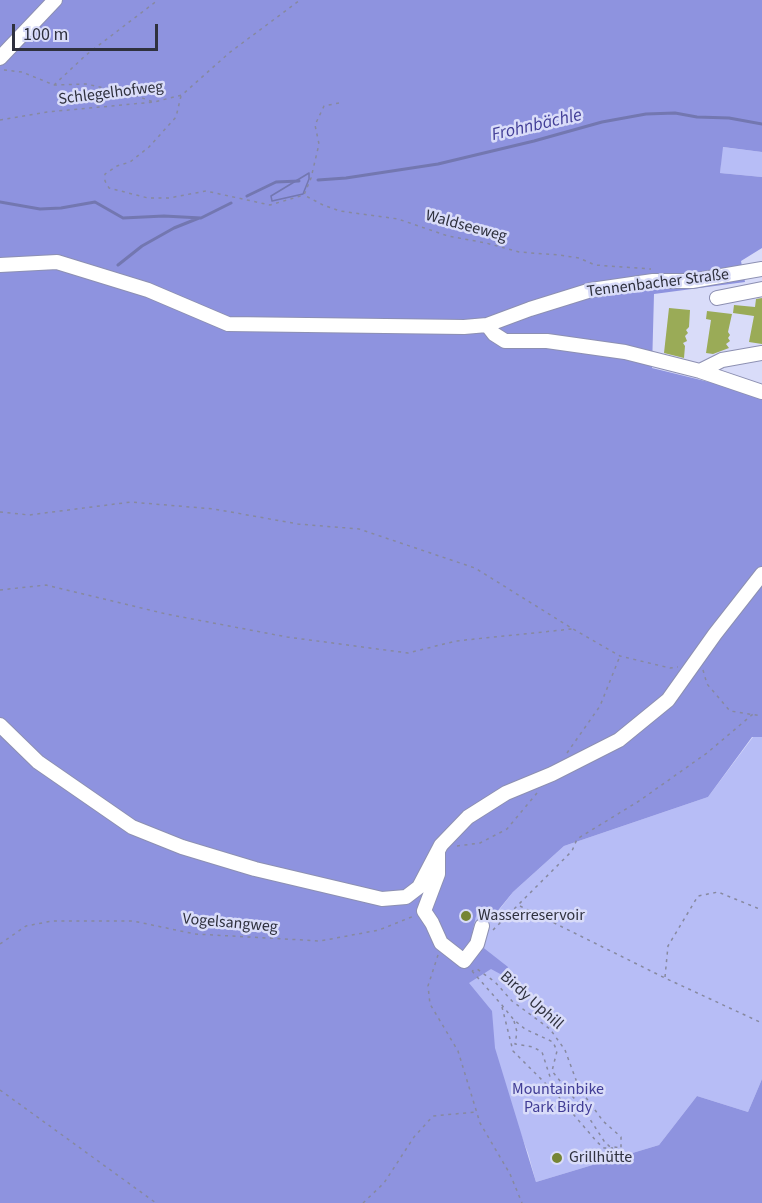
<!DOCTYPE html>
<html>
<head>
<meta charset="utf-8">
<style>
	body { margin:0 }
	#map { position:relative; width:762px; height:1203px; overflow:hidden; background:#d9dcf9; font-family:"Source Sans 3",sans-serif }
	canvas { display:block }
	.scale { position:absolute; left:12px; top:24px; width:146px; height:27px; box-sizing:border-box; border:3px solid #2f313e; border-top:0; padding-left:8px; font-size:18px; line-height:21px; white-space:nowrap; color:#2f313e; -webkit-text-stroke:4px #d9dcf9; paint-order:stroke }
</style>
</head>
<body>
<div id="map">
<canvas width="762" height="1203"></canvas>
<div class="scale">100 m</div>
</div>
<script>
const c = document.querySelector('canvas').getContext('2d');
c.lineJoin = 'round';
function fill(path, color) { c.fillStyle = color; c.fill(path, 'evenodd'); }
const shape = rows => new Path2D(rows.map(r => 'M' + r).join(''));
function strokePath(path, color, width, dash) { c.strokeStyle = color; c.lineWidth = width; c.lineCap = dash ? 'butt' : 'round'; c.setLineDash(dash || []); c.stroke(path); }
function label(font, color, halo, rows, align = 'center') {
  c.font = font + ' "Source Sans 3",sans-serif'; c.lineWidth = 5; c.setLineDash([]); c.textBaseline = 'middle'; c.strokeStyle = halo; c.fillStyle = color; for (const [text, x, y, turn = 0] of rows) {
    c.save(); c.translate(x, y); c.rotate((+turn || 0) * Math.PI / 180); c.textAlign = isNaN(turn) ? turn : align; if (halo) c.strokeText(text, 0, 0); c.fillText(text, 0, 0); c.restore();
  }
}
fill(shape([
	[722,147,762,152,762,177,720,173],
	[753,737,762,737,762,1079,748,1112,697,1096,659,1145,536,1182,528,1153,460,976,477,912,493,918,513,892,564,846,708,797]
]), '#b7bdf6');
fill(shape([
	[0,0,762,0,762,152,723,147,720,173,762,177,762,248,741,261,745,282,654,294,652,368,762,395,762,737,752,737,708,797,564,846,513,892,492,918,477,912,471,938,508,967,504,976,491,969,469,983,492,1011,495,1048,536,1182,659,1145,697,1096,748,1112,762,1079,762,1203,0,1203]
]), '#8e93df');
const water = shape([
	[309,173,309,179,303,194,272,201,271,196,309,173]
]);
fill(water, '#9095e1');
strokePath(water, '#7377b0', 1.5);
strokePath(shape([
	[318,180,346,178,438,164,534,141,602,122,646,114,675,113,697,117,729,118,762,124],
	[247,196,276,182,299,181],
	[0,202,40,209,61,208,95,202,123,218,164,216,201,218,231,203],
	[118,265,142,246,174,228,199,218]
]), '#7377b0', 3);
fill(shape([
	[762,298,762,344,749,342,754,316,733,313,734,305,755,307,756,299],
	[669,308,690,310,689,327,686,330,688,333,685,336,687,341,683,343,685,346,684,358,664,353],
	[707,311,732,314,728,332,730,335,728,338,730,341,726,344,729,348,713,354,706,353,711,320,706,319]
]), '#9aab57');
const minor = shape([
	[0,58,55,0],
	[0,265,57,262,148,290,228,324,464,327,487,325,530,309,591,290,653,281,692,281,762,269],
	[717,298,762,289],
	[487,325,494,334,505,341,547,341,625,352,700,371,762,392],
	[700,371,722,360,762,353],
	[0,725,38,762,132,827,182,847,255,869,382,899,406,897,419,887,441,845,468,817,506,793,552,774,619,740,668,700,715,634,762,574],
	[438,851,438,874,424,911,432,923,441,943,464,961,477,944,482,926]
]);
strokePath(minor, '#8d90b2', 16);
strokePath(shape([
	[4,70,22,72,54,85,86,84,132,94,153,102],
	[54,85,86,55,158,0],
	[181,96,176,117,149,147,130,162,117,166,105,174,105,181,109,188,148,198,169,198,206,191,270,205,304,195],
	[339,103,324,106,315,125,319,144,311,178,304,195,323,205,340,211,398,219,448,236,486,243,519,252,559,255,579,258,595,265,651,269],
	[0,120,47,112,154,102,182,95,229,53,300,0],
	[0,512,29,515,131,502,214,509,298,524,359,529,475,568,573,629,620,656,670,668,678,667],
	[0,590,46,585,166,614,287,637,408,653,456,641,572,629],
	[703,670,707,684,730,711,762,716],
	[567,753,600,706,620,656],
	[457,846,480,843,507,829,537,793],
	[520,906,665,978,762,1023],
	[493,930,572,851,577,839,639,801,707,753,753,714],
	[0,944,26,926,52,921,133,921,195,934,320,941,379,930,414,916],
	[438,955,428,986,430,1004,458,1051,480,1123,510,1174,522,1203],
	[472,971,501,1004,514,1020,525,1029,553,1042,557,1051,552,1071,586,1113,604,1141,609,1146,621,1148,621,1137,603,1121,579,1088,565,1050,550,1029,512,1001,495,982,477,969,472,971],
	[665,977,668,946,698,896,718,892,762,910],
	[502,1007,513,1051,549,1087,554,1087,557,1095,597,1142,604,1148,613,1148],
	[514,1021,517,1032,515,1044,533,1047,542,1052,552,1083,561,1092,560,1096,562,1099],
	[0,1090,156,1203],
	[363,1203,384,1183,414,1137,433,1116,476,1112]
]), '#87899f', 1.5, [3, 4.5]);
strokePath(minor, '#fff', 14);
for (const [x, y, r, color] of [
	[466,916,6,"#768534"],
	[557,1158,6,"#768534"]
]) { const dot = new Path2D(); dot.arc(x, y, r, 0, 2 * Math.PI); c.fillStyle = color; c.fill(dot); strokePath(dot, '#d9dcf9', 2); }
label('16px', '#2f313e', '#d9dcf9', [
	["Schlegelhofweg",111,94,-7],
	["Waldseeweg",466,227,15],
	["Tennenbacher Straße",658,284,-7],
	["Vogelsangweg",230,924,5],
	["Birdy Uphill",531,1001,42]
]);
label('16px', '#2f313e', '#d9dcf9', [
	["Wasserreservoir",478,916],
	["Grillhütte",569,1158]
], 'left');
label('16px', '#403c95', '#d9dcf9', [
	["Mountainbike",558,1090],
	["Park Birdy",558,1108]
]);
label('italic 18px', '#423e97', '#d9dcf9', [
	["Frohnbächle",537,126,-13]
]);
</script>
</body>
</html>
